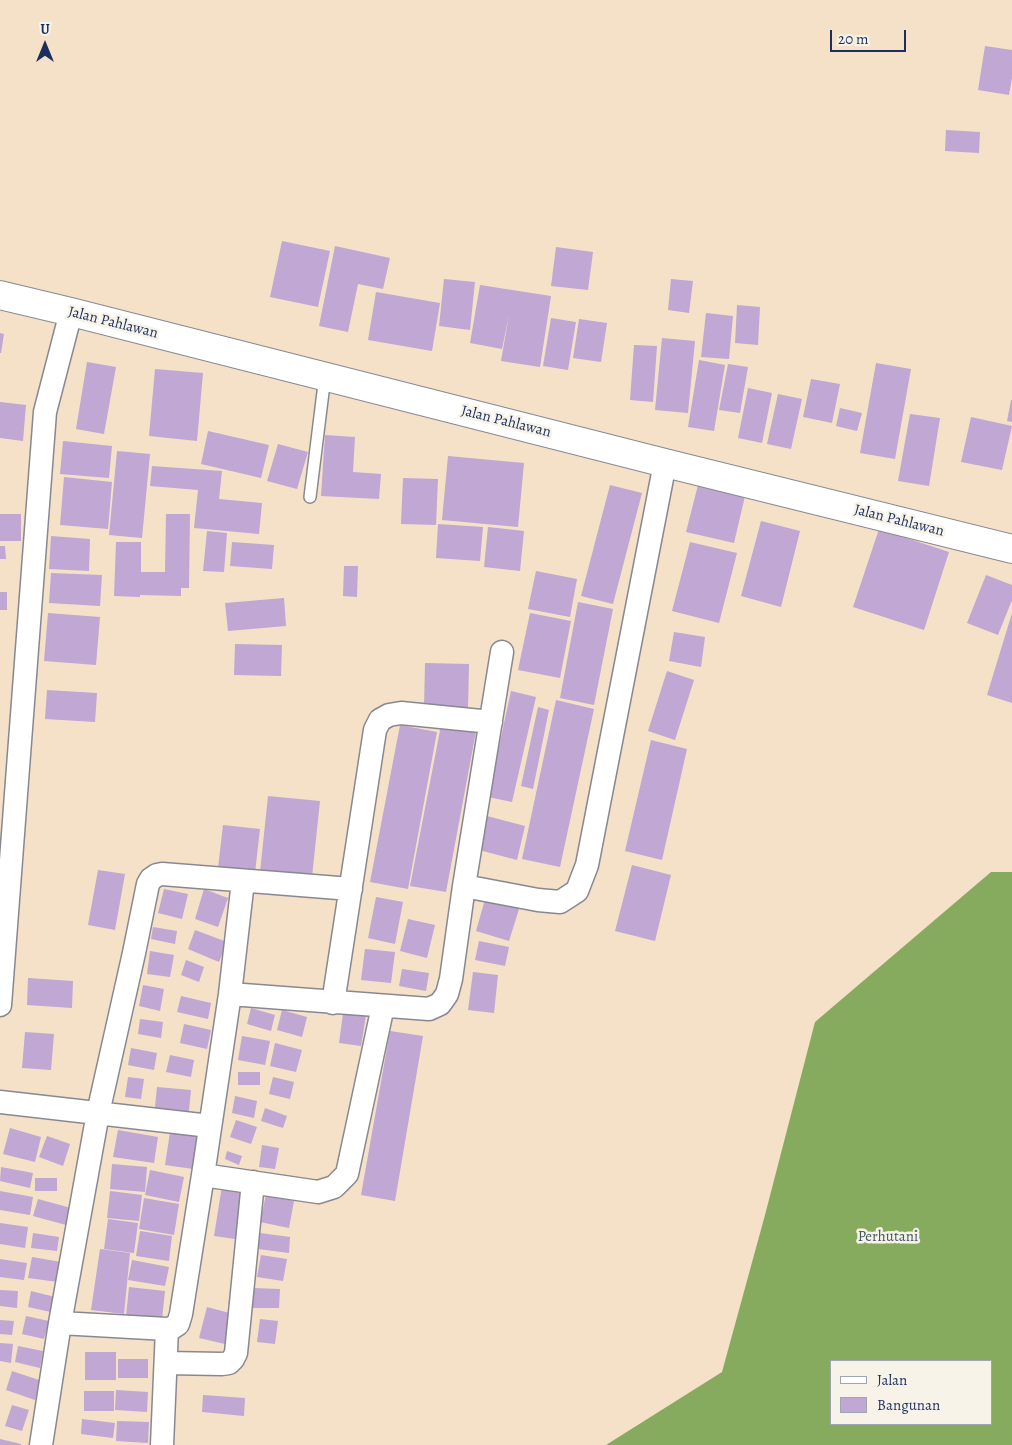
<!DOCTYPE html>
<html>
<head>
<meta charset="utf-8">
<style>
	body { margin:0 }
	#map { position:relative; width:1012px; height:1445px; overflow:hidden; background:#f4e1c8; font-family:Alegreya,serif }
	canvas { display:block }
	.legend { position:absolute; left:830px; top:1360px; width:162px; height:65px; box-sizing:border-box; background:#f7f3e8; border:1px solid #9fa5b1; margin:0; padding:6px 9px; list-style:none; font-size:15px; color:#1b2f5e }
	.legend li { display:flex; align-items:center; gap:10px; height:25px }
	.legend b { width:25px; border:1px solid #9fa5b1 }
	.north { position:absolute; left:20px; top:20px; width:50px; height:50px; -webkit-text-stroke:4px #f7f3e8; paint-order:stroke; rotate:0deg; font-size:14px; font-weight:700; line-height:20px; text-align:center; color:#1b2f5e }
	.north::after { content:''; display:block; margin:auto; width:18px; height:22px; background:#1b2f5e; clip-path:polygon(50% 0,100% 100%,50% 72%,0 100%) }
	.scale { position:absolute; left:830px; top:30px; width:76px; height:22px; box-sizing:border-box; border:2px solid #1b2f5e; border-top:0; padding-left:6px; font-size:15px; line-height:18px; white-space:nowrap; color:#1b2f5e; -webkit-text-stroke:4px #f7f3e8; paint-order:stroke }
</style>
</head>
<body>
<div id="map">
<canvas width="1012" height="1445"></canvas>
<ul class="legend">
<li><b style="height:6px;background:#fff"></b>Jalan</li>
<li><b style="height:14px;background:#c0a7d4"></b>Bangunan</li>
</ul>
<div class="north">U</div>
<div class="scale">20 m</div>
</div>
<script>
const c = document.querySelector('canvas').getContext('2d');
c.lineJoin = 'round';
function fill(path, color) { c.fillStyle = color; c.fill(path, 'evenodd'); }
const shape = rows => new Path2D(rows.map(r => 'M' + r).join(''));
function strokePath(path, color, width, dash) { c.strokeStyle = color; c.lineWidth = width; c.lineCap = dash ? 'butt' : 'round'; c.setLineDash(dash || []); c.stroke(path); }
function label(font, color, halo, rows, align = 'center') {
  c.font = font + ' Alegreya,serif'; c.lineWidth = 5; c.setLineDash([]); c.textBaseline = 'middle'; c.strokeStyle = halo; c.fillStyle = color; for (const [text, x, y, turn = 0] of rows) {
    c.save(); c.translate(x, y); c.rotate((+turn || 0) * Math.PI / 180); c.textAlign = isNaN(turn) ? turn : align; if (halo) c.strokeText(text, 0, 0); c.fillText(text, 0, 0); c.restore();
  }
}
fill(shape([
	[991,872,1012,872,1012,1445,606,1445,722,1372,765,1215,815,1022],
	[831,1361,991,1361,991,1424,831,1424]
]), '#86aa5e');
fill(shape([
	[985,46,1012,50,1012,78,1009,95,978,90],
	[946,130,980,132,979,153,945,151],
	[282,241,330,251,318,307,270,297],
	[335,246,390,258,383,289,358,284,348,332,319,326],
	[556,247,593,252,588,290,551,286],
	[444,279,475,282,470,330,439,326],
	[671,279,693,281,689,313,668,310],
	[480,285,551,296,540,367,501,361,509,315,502,349,470,343],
	[376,292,440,303,432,351,368,340],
	[737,305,760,307,758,345,735,343],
	[706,313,733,316,729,359,701,357],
	[551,318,576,322,568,370,543,366],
	[579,319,607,323,601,362,573,358],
	[0,333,4,334,1,353,0,353],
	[662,338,695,341,688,413,655,410],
	[634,345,657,346,653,402,630,400],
	[699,360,725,365,714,431,688,427],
	[87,362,116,367,104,434,76,429],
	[876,363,911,369,895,459,860,453],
	[728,364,748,367,740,413,719,410],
	[155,369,203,373,197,441,149,436],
	[811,379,840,384,832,423,803,417],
	[748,388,772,393,762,443,738,438],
	[778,394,802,399,791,449,767,444],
	[1011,400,1012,400,1012,422,1007,421],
	[0,402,26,405,23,441,0,438],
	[840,408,862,413,857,431,836,426],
	[910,414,940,418,929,486,898,481],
	[971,417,1012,426,1002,470,961,462],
	[208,431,269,445,261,478,201,464],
	[325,435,355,437,353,472,381,474,379,499,321,496],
	[63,441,112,446,109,478,60,474],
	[278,444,308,452,297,489,267,481],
	[117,451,150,454,142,538,109,535],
	[448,456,524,463,518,527,442,520],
	[152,466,222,471,219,499,262,503,259,534,194,528,198,490,150,486],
	[64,477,112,482,108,529,60,525],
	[403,478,438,479,436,525,401,524],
	[610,485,642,493,613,604,581,596],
	[698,485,745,496,734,543,686,532],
	[0,514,21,514,21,541,0,541],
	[166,514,190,514,189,588,181,588,181,596,140,595,140,597,114,596,116,542,141,542,141,572,165,572],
	[761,521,800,531,781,607,741,596],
	[438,524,483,527,480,561,436,558],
	[488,527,524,531,520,571,484,567],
	[879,529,949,552,924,630,853,607],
	[207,531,227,533,224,572,203,571],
	[51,536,90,539,89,571,49,569],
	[232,542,274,545,272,569,230,566],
	[690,542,737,553,719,623,672,611],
	[0,546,5,546,6,559,0,559],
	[344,566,358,566,357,597,343,596],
	[536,571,577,579,570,617,528,609],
	[51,573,102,575,100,606,49,603],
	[986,575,1012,585,1012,600,998,635,967,623],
	[0,592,7,592,7,610,0,610],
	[284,598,286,626,228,631,225,603],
	[578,602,613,609,594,705,560,698],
	[48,613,100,617,96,665,44,661],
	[530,613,571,621,560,678,518,670],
	[1012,613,1012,703,987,695],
	[674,632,705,637,701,667,669,661],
	[235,644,282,645,281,676,234,675],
	[425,663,469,664,468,708,424,707],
	[667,671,694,680,675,740,648,731],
	[47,690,97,693,95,722,45,719],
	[511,691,536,697,512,802,488,797],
	[556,700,594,709,560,867,522,859],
	[538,707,549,710,533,789,521,786],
	[442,720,477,726,446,892,410,886],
	[400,725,437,732,408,889,370,882],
	[651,740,687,749,662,860,625,851],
	[268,796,320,801,312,877,260,872],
	[487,816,525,826,517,860,479,850],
	[223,825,260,829,255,873,218,868],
	[632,865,671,875,655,941,615,931],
	[98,870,125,874,115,930,88,925],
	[164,889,188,894,182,919,158,913],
	[204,889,228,898,218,927,195,919],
	[486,896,520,906,509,941,476,931],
	[376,897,403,902,395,944,368,938],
	[408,919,435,925,427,958,400,951],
	[153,927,177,931,175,944,151,939],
	[195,930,227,942,219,962,188,949],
	[479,941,509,947,505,966,475,960],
	[365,949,395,952,391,983,361,980],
	[150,951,174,955,170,977,147,974],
	[186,960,204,967,199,982,181,975],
	[402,969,429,973,426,991,399,986],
	[473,972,498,975,494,1013,468,1010],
	[28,978,73,981,72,1008,27,1005],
	[143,985,164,989,160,1011,139,1006],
	[181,996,211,1003,208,1019,177,1012],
	[344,1006,367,1009,361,1046,339,1043],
	[251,1008,275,1015,271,1031,247,1024],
	[282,1010,307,1017,302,1037,277,1030],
	[140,1019,163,1022,161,1038,138,1034],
	[184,1024,211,1030,207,1049,180,1043],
	[390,1031,423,1036,395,1201,361,1195],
	[25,1032,54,1034,51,1070,22,1068],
	[242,1036,270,1041,265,1065,238,1060],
	[275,1043,302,1050,296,1072,270,1066],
	[131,1048,157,1053,154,1070,128,1065],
	[170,1055,194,1060,191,1077,166,1072],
	[238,1072,260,1072,260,1085,238,1085],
	[128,1077,144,1079,141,1099,125,1097],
	[273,1077,294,1082,290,1099,269,1094],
	[157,1087,191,1090,188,1120,154,1116],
	[235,1096,257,1101,254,1118,232,1113],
	[265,1108,287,1116,283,1128,261,1121],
	[236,1120,257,1127,251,1144,230,1137],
	[10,1128,41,1137,35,1162,3,1154],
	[118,1130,158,1137,154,1163,113,1157],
	[170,1132,199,1137,193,1169,165,1165],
	[47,1136,70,1144,63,1166,39,1157],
	[262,1145,279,1148,275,1169,259,1167],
	[227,1151,242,1156,239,1165,225,1159],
	[112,1164,147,1167,145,1192,110,1189],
	[1,1167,33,1173,30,1188,0,1181],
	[150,1170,184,1177,179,1202,145,1195],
	[35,1178,57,1178,57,1191,35,1191],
	[222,1186,242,1188,235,1239,214,1236],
	[0,1191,33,1197,30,1215,0,1210],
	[110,1191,142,1195,139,1221,107,1218],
	[266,1195,294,1201,289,1228,260,1222],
	[144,1198,179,1204,174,1235,139,1229],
	[38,1199,71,1208,66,1225,33,1216],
	[108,1219,138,1223,134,1253,104,1249],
	[0,1223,28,1227,25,1248,0,1244],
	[140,1231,172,1236,169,1261,136,1256],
	[33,1233,59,1237,57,1251,31,1248],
	[260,1233,290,1237,289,1253,258,1249],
	[100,1249,130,1253,124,1314,91,1310],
	[261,1255,287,1259,283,1281,257,1277],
	[32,1257,61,1262,58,1282,28,1278],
	[0,1259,27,1263,24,1280,0,1277],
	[132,1260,169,1267,165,1286,128,1280],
	[129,1287,165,1291,162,1319,126,1316],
	[253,1288,280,1289,279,1308,252,1308],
	[0,1290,18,1291,17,1308,0,1306],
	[31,1291,59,1298,55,1313,28,1307],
	[207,1307,237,1315,229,1345,199,1338],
	[26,1316,49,1321,44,1339,22,1334],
	[260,1319,278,1321,275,1344,257,1342],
	[0,1320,14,1321,12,1335,0,1334],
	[0,1343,13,1344,11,1363,0,1361],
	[18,1346,43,1351,40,1368,15,1362],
	[85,1352,116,1352,116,1380,85,1380],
	[118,1359,148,1359,148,1378,118,1378],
	[12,1371,42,1381,35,1400,6,1390],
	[116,1390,148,1392,147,1412,115,1410],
	[84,1391,114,1391,114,1411,84,1411],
	[203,1395,245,1398,244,1416,202,1412],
	[12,1405,29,1410,22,1431,5,1426],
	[82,1419,115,1423,113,1438,81,1434],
	[117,1421,149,1422,148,1443,116,1441],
	[0,1439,21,1444,21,1445,0,1445]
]), '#c0a7d4');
const lane = shape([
	[310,497,325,376]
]);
const street = shape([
	[464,886,538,900,560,902,577,891,587,865,665,463],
	[230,994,429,1009,440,1004,447,994,451,979,464,886,502,652],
	[333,1003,375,730,380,720,389,715,401,713,491,722],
	[0,1005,45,412,71,312],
	[0,1102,210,1126],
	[203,1175,318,1192,334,1187,347,1174,383,1006],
	[60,1323,167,1329,172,1328,178,1324,181,1314,203,1175,230,994,243,881],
	[166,1363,222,1364,229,1363,233,1359,236,1353,253,1182],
	[41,1445,60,1323,98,1113,134,953,148,884,151,879,157,875,162,874,351,889],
	[162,1445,167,1329]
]);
const highway = shape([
	[0,295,71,312,665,463,1012,549]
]);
strokePath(lane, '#888893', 14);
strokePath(street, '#888893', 25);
strokePath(highway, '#888893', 30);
strokePath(lane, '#fff', 11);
strokePath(street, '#fff', 22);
strokePath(highway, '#fff', 28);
label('15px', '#1b2f5e', '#f7f3e8', [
	["Jalan Pahlawan",113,323,14],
	["Jalan Pahlawan",506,422,14],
	["Jalan Pahlawan",899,521,14]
]);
label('15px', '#3e5461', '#f7f3e8', [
	["Perhutani",888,1237]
]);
</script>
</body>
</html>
